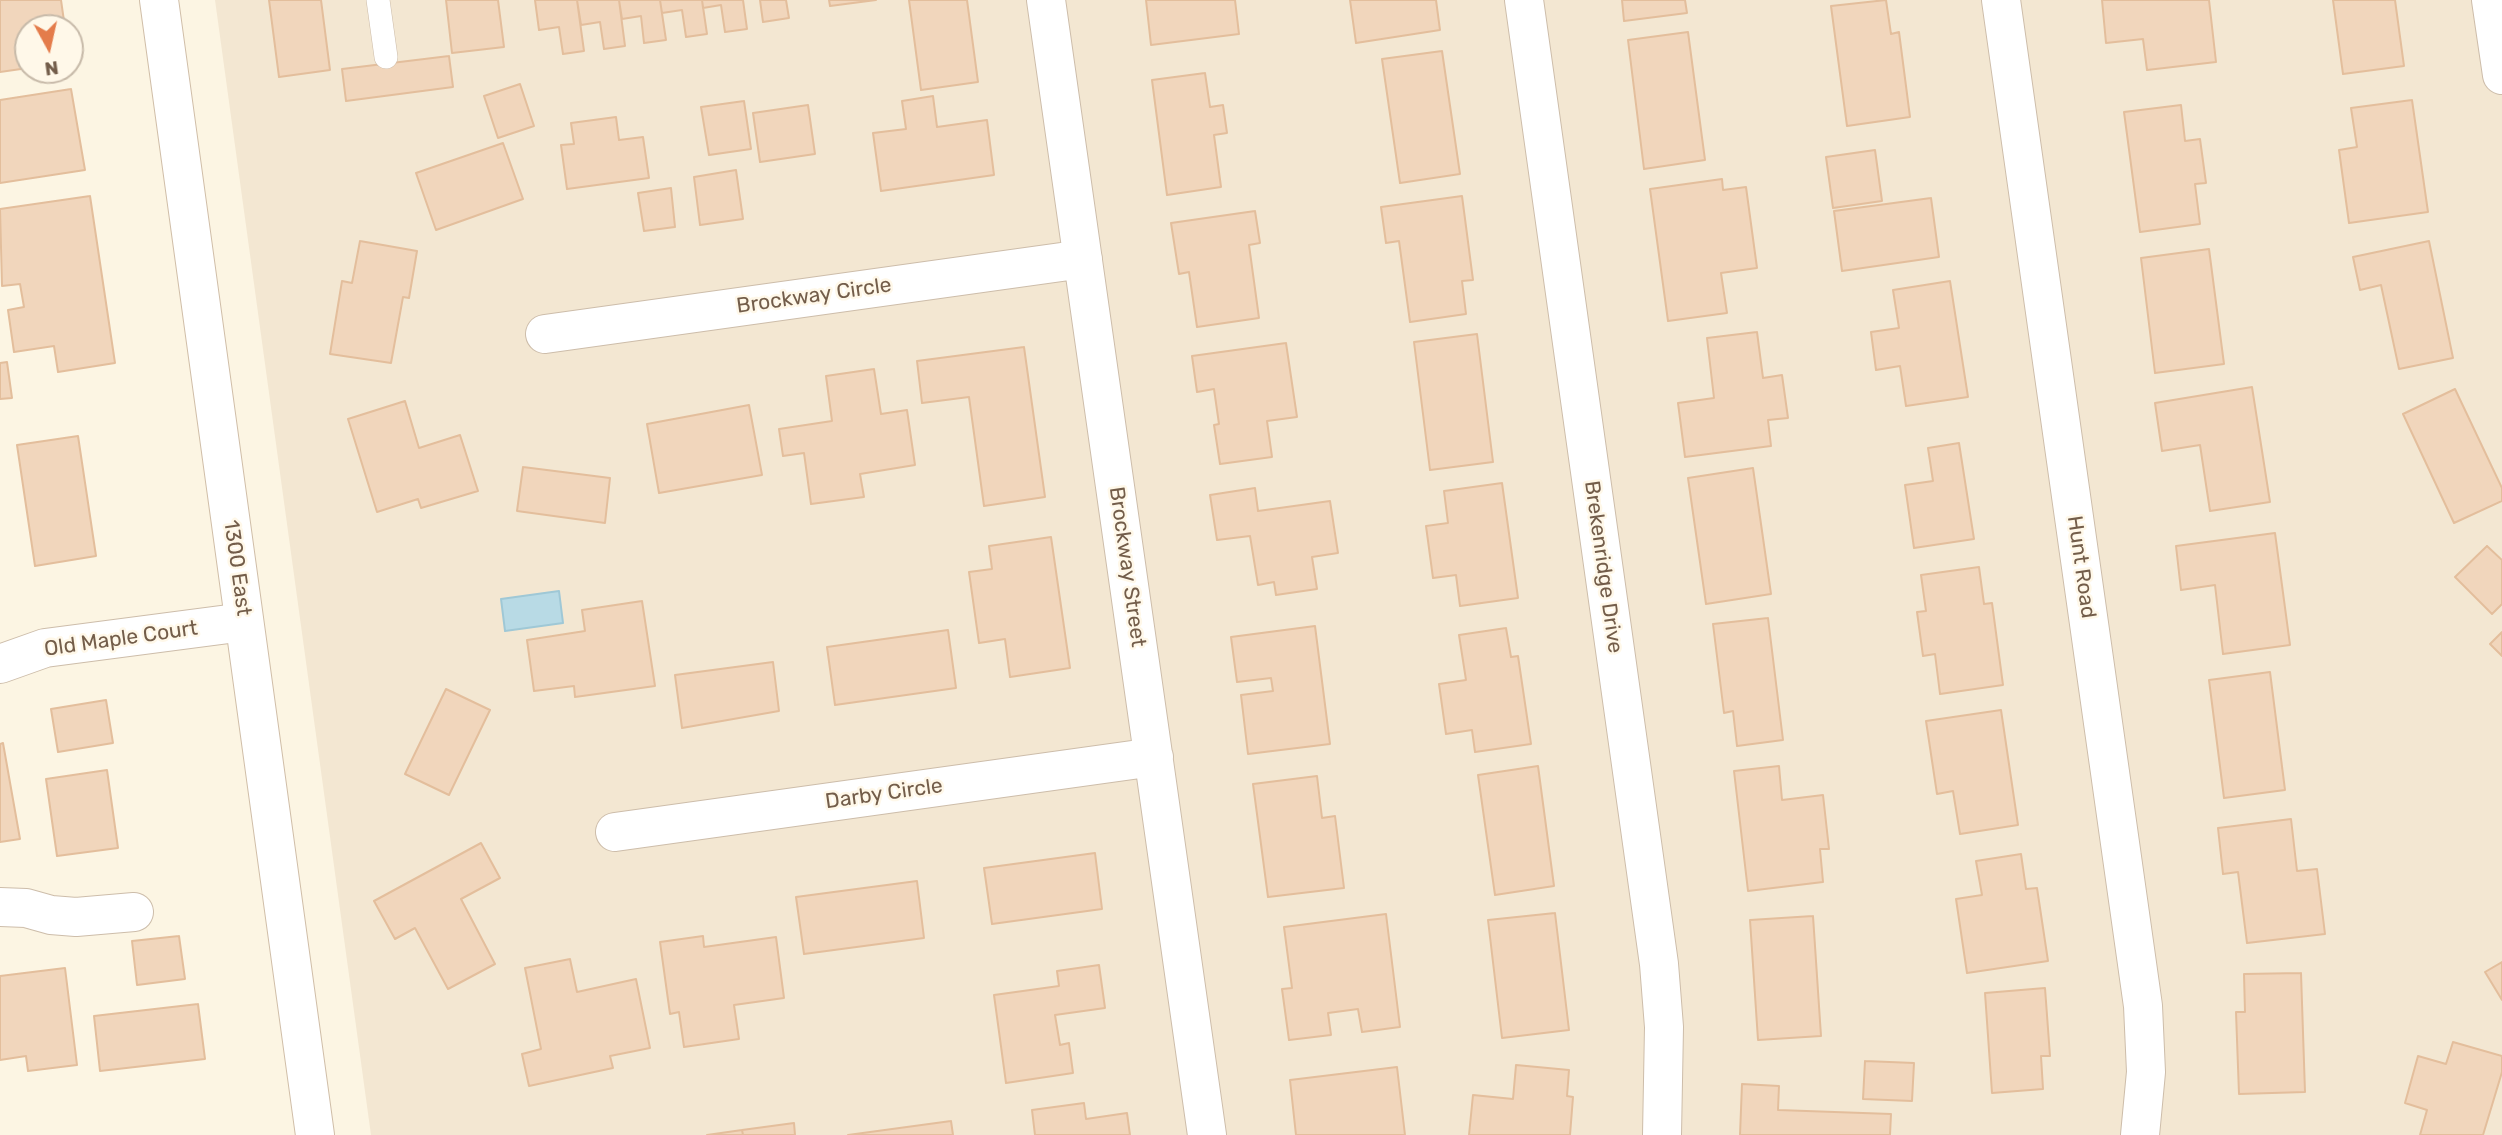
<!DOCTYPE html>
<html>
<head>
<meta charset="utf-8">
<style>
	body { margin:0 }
	#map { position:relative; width:2502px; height:1135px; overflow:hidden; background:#fcf5e3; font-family:Rubik,sans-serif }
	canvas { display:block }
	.north { position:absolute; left:14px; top:14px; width:70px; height:70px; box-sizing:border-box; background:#fff8e9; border:2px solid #c7baa9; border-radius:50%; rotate:172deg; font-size:19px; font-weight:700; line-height:28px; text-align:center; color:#735d4a }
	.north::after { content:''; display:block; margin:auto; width:24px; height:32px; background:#e47c4b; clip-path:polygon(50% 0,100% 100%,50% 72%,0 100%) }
</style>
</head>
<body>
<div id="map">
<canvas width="2502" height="1135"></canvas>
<div class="north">N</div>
</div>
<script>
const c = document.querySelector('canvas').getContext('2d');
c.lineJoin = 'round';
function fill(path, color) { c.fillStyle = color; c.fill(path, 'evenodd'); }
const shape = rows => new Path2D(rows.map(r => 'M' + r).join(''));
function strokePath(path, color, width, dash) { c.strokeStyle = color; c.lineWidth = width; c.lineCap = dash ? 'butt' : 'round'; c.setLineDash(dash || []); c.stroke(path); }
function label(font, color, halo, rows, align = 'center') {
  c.font = font + ' Rubik,sans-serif'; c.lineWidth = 5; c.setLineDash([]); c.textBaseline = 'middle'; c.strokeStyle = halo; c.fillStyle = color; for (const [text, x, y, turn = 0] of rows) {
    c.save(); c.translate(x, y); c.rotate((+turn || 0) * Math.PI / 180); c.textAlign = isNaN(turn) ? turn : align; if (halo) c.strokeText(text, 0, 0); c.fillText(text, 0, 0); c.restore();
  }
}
fill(shape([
	[215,0,2502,0,2502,1135,371,1135]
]), '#f3e7d2');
const water = shape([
	[559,591,563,623,505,631,501,599,559,591]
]);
fill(water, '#b8dae5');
strokePath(water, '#9fc8d6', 2);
const building = shape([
	[0,0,61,0,65,28,28,28,28,68,0,72,0,0],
	[269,0,321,0,330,70,279,77,269,0],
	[446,0,498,0,504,47,452,53,446,0],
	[535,0,577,0,584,51,563,54,559,27,539,30,535,0],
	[577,0,619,0,625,46,604,49,600,22,581,25,577,0],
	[619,0,660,0,666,40,644,43,641,16,622,19,619,0],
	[660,0,702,0,707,34,686,37,682,10,662,13,660,0],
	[702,0,743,0,747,29,725,32,721,5,703,8,702,0],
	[760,0,786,0,789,18,763,22,760,0],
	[829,0,876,0,830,6,829,0],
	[909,0,967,0,978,82,921,90,909,0],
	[1146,0,1235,0,1239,34,1151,45,1146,0],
	[1350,0,1436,0,1440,30,1356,43,1350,0],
	[1622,0,1685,0,1687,13,1624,21,1622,0],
	[1886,0,1891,34,1899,32,1910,117,1847,126,1831,6,1886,0],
	[2102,0,2209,0,2216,62,2147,70,2143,39,2106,43,2102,0],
	[2333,0,2395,0,2404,66,2343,74,2333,0],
	[1688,32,1705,160,1644,169,1628,40,1688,32],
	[1442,51,1460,174,1400,183,1382,59,1442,51],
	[449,56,453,87,346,101,342,69,449,56],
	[1205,73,1210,107,1223,105,1227,133,1214,135,1221,187,1167,195,1152,80,1205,73],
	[520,84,534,126,498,138,484,96,520,84],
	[71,89,85,170,0,183,0,100,71,89],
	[933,96,937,127,987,120,994,175,881,191,873,133,906,129,902,101,933,96],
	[2412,100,2428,212,2349,223,2339,150,2357,147,2351,108,2412,100],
	[744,101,751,149,709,155,701,107,744,101],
	[808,105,815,154,760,162,753,113,808,105],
	[2181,105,2185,141,2200,139,2206,183,2195,184,2200,224,2140,232,2124,112,2181,105],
	[616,117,619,140,643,137,649,178,567,189,561,145,574,144,571,123,616,117],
	[503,143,523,199,436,230,416,173,503,143],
	[1875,150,1882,201,1833,208,1826,157,1875,150],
	[736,170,743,219,700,225,694,177,736,170],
	[1722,179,1723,190,1746,187,1757,268,1721,273,1727,313,1668,321,1650,189,1722,179],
	[671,188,675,227,644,231,638,193,671,188],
	[90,196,115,363,58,372,54,346,14,352,8,310,24,307,20,284,2,286,0,209,90,196],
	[1462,196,1473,280,1462,281,1466,314,1410,322,1399,241,1386,243,1381,207,1462,196],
	[1931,198,1939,257,1842,271,1834,211,1931,198],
	[1255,211,1260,243,1249,245,1259,318,1197,327,1189,272,1179,274,1171,223,1255,211],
	[360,241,417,251,409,298,403,297,391,363,330,354,342,281,352,283,360,241],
	[2429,241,2453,358,2399,369,2381,285,2360,290,2353,257,2429,241],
	[2209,249,2224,364,2155,373,2141,258,2209,249],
	[1950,281,1968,397,1906,406,1900,366,1876,370,1871,332,1899,328,1893,290,1950,281],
	[1757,332,1763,378,1782,375,1788,418,1768,420,1771,446,1685,457,1678,403,1714,398,1707,338,1757,332],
	[1477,334,1493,462,1430,470,1414,342,1477,334],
	[1286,343,1297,417,1267,421,1272,457,1220,464,1214,425,1219,424,1214,389,1197,392,1192,356,1286,343],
	[1024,347,1045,497,984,506,969,397,922,403,917,361,1024,347],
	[7,362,12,398,0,399,0,363,7,362],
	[874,369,881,414,907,410,915,465,860,474,864,497,811,504,804,453,783,456,779,429,832,421,826,376,874,369],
	[2252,387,2270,502,2210,511,2200,445,2162,451,2155,403,2252,387],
	[2455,389,2502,488,2502,501,2454,523,2403,414,2455,389],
	[405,401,419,448,460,435,478,491,421,508,418,499,377,512,348,419,405,401],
	[749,405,762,475,659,493,647,424,749,405],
	[78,436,96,556,35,566,17,445,78,436],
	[1959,443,1974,539,1914,548,1905,485,1933,481,1928,448,1959,443],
	[523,467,610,478,605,523,517,511,523,467],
	[1753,468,1771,594,1706,604,1688,478,1753,468],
	[1502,483,1518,598,1460,606,1456,575,1433,578,1426,526,1448,523,1444,491,1502,483],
	[1255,488,1258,511,1330,501,1338,553,1312,557,1317,589,1276,595,1274,582,1258,585,1250,536,1217,540,1210,495,1255,488],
	[2275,533,2290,645,2223,654,2215,585,2181,590,2176,546,2275,533],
	[1051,537,1070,668,1010,677,1005,639,979,643,969,572,992,569,989,546,1051,537],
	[2487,546,2502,560,2502,604,2492,614,2455,577,2487,546],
	[1979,567,1984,604,1992,603,2003,685,1940,694,1935,654,1923,656,1917,612,1926,611,1921,575,1979,567],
	[642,601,655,686,575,697,574,686,534,691,527,640,585,631,582,610,642,601],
	[1768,618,1783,740,1737,746,1733,711,1724,713,1713,624,1768,618],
	[1315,626,1330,744,1248,754,1241,695,1273,691,1271,678,1237,682,1231,637,1315,626],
	[1506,628,1511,657,1518,656,1531,744,1475,752,1472,730,1446,734,1439,684,1466,680,1459,635,1506,628],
	[948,630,956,688,835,705,827,647,948,630],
	[2502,632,2502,656,2490,644,2502,632],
	[773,662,779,711,682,728,675,675,773,662],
	[2270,672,2285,790,2224,798,2209,680,2270,672],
	[446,689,490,710,449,795,405,774,446,689],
	[106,700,113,743,58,752,51,709,106,700],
	[2001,710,2018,825,1960,834,1953,791,1937,794,1926,721,2001,710],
	[3,743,20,839,0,842,0,744,3,743],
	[1538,766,1554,886,1495,895,1478,775,1538,766],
	[1779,766,1782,800,1823,795,1829,849,1820,849,1823,882,1748,891,1734,771,1779,766],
	[107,770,118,848,57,856,46,779,107,770],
	[1317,776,1322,818,1335,816,1344,888,1268,897,1253,784,1317,776],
	[2291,819,2297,871,2317,869,2325,934,2247,943,2238,872,2223,874,2218,828,2291,819],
	[481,843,500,878,461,899,495,964,448,989,415,928,395,939,374,901,481,843],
	[1095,853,1102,909,992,924,984,868,1095,853],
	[2021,854,2026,889,2037,888,2048,961,1967,973,1956,899,1982,895,1976,861,2021,854],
	[917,881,924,938,804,954,796,897,917,881],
	[1555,913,1569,1030,1502,1038,1488,920,1555,913],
	[1386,914,1400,1027,1362,1032,1358,1009,1328,1013,1331,1035,1289,1040,1282,989,1292,988,1284,927,1386,914],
	[1813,916,1821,1036,1758,1040,1750,920,1813,916],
	[179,936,185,979,137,985,132,941,179,936],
	[703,936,704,947,776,937,784,998,734,1005,739,1039,684,1047,679,1012,670,1014,660,942,703,936],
	[570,959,577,992,636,979,650,1048,610,1056,613,1068,529,1086,522,1054,541,1049,525,968,570,959],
	[2502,962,2502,1000,2485,972,2502,962],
	[1099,965,1105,1008,1055,1015,1060,1045,1069,1043,1073,1073,1006,1083,994,995,1059,986,1057,971,1099,965],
	[65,968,77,1065,28,1071,26,1056,0,1060,0,976,65,968],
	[2301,973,2305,1092,2239,1094,2236,1012,2245,1012,2244,974,2301,973],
	[2045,988,2050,1056,2041,1056,2043,1089,1992,1093,1985,993,2045,988],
	[198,1004,205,1059,100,1071,94,1016,198,1004],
	[2453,1042,2502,1056,2502,1072,2483,1135,2420,1135,2427,1110,2405,1103,2418,1056,2446,1064,2453,1042],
	[1865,1061,1914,1063,1912,1101,1863,1099,1865,1061],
	[1516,1065,1569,1070,1567,1096,1573,1097,1570,1135,1469,1135,1473,1095,1513,1099,1516,1065],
	[1397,1067,1405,1135,1296,1135,1290,1080,1397,1067],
	[1742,1084,1779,1086,1778,1110,1891,1114,1890,1135,1740,1135,1742,1084],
	[1084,1103,1086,1119,1127,1113,1130,1135,1035,1135,1032,1110,1084,1103],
	[951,1121,953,1135,848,1135,951,1121],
	[794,1123,795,1135,743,1135,742,1130,794,1123],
	[742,1130,743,1135,707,1135,742,1130]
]);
fill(building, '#f1d6bc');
strokePath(building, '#e3be9c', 2);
const lane = shape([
	[378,0,386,57]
]);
const street = shape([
	[1046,0,1207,1135],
	[1524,0,1659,964,1664,1027,1662,1135],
	[2001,0,2143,1006,2146,1072,2140,1135],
	[2491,0,2502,75],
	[545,334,1083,259],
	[0,664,45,648,244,622],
	[615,832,1154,757],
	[0,907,26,908,51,915,76,917,134,912]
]);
const secondary = shape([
	[159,0,315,1135]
]);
strokePath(lane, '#cdbdaa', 24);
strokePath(street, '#cdbdaa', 40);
strokePath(secondary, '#d0bea8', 40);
strokePath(lane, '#fff', 23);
strokePath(street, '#fff', 38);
strokePath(secondary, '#fff', 38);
label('21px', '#735d4a', '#fff8e9', [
	["Brockway Circle",814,296,-8],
	["Brockway Street",1127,567,82],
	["Brekenridge Drive",1603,567,82],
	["Hunt Road",2081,567,82],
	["1300 East",237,568,82],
	["Old Maple Court",121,639,-8],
	["Darby Circle",884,794,-8]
]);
</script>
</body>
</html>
